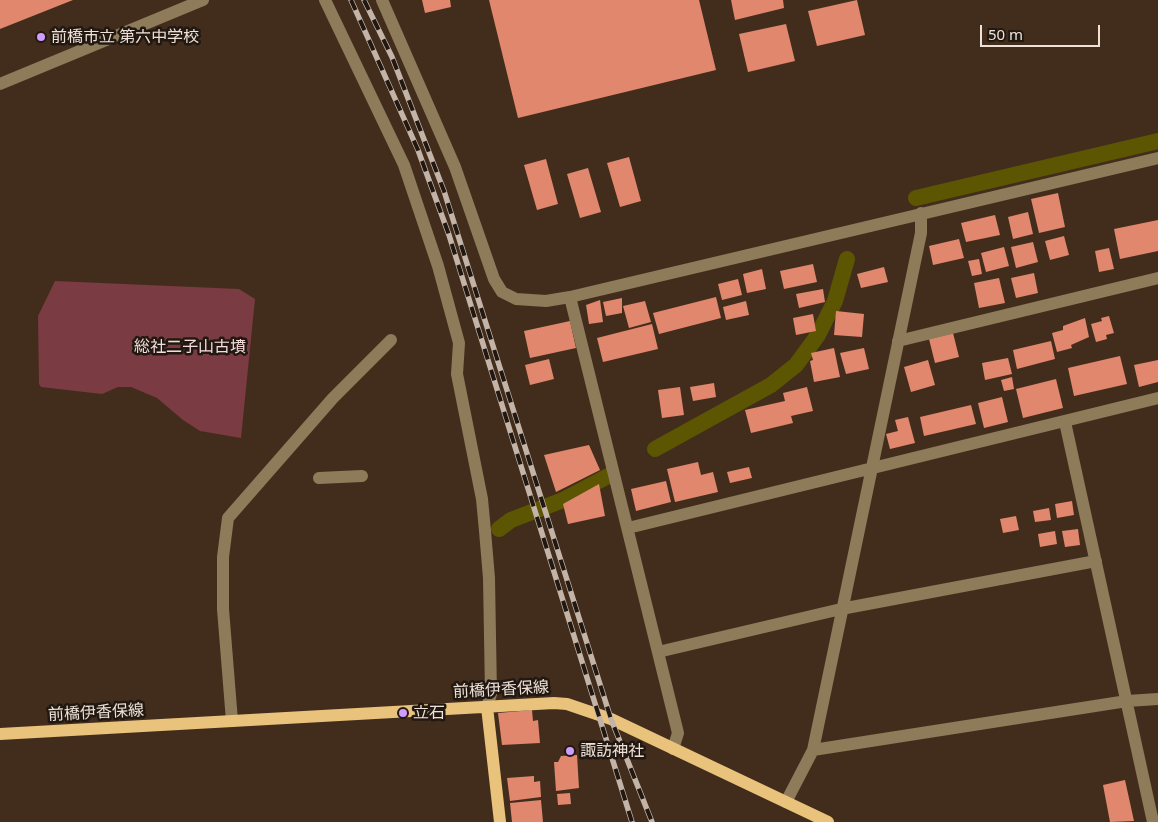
<!DOCTYPE html>
<html>
<head>
<meta charset="utf-8">
<style>
	body { margin:0 }
	#map { position:relative; width:1158px; height:822px; overflow:hidden; background:#422d1d; font-family:"Noto Sans",sans-serif }
	canvas { display:block }
	.scale { position:absolute; left:980px; top:25px; width:120px; height:22px; box-sizing:border-box; border:2px solid #efe1d7; border-top:0; padding-left:6px; font-size:15px; line-height:18px; white-space:nowrap; color:#efe1d7; -webkit-text-stroke:4px #211811; paint-order:stroke }
</style>
</head>
<body>
<div id="map">
<canvas width="1158" height="822"></canvas>
<div class="scale">50 m</div>
</div>
<script>
const c = document.querySelector('canvas').getContext('2d');
c.lineJoin = 'round';
function fill(path, color) { c.fillStyle = color; c.fill(path, 'evenodd'); }
const shape = rows => new Path2D(rows.map(r => 'M' + r).join(''));
function strokePath(path, color, width, dash) { c.strokeStyle = color; c.lineWidth = width; c.lineCap = dash ? 'butt' : 'round'; c.setLineDash(dash || []); c.stroke(path); }
function label(font, color, halo, rows, align = 'center') {
  c.font = font + ' "Noto Sans","Noto Sans JP",sans-serif'; c.lineWidth = 5; c.setLineDash([]); c.textBaseline = 'middle'; c.strokeStyle = halo; c.fillStyle = color; for (const [text, x, y, turn = 0] of rows) {
    c.save(); c.translate(x, y); c.rotate((+turn || 0) * Math.PI / 180); c.textAlign = isNaN(turn) ? turn : align; if (halo) c.strokeText(text, 0, 0); c.fillText(text, 0, 0); c.restore();
  }
}
fill(shape([
	[55,281,239,289,255,299,241,438,200,431,183,420,157,398,131,387,118,387,102,394,41,387,39,384,38,316]
]), '#7a3b42');
strokePath(shape([
	[916,198,1158,141],
	[655,449,771,385,796,365,818,335,835,301,847,259],
	[499,529,511,520,563,500,610,475]
]), '#5c5502', 16);
fill(shape([
	[0,0,73,0,0,29],
	[422,0,450,0,451,7,425,13],
	[489,0,699,0,716,70,518,118],
	[731,0,783,0,784,8,735,20],
	[857,0,865,35,817,46,808,11],
	[786,24,795,61,748,72,739,34],
	[629,157,641,201,620,207,607,163],
	[546,159,558,204,537,210,524,165],
	[588,168,601,212,580,218,567,174],
	[1058,193,1065,227,1039,233,1031,199],
	[1028,212,1033,234,1013,239,1008,217],
	[995,215,1000,235,966,242,961,223],
	[1158,220,1158,251,1120,259,1114,229],
	[1064,236,1069,255,1050,260,1045,241],
	[959,239,964,258,933,265,929,246],
	[1033,242,1038,262,1016,268,1011,247],
	[1004,247,1009,266,986,272,981,253],
	[1109,248,1114,269,1099,272,1095,251],
	[979,259,982,274,972,276,968,261],
	[813,264,817,282,784,289,780,271],
	[884,267,888,282,861,288,857,274],
	[762,269,766,289,747,293,743,274],
	[1034,273,1038,293,1016,298,1011,278],
	[999,278,1005,303,979,308,974,283],
	[738,279,742,295,722,300,718,284],
	[823,289,825,302,799,308,796,294],
	[716,297,721,318,659,334,653,313],
	[622,298,622,313,606,316,603,302],
	[600,300,603,322,589,324,586,305],
	[645,301,651,322,629,328,623,306],
	[746,301,749,315,726,320,723,307],
	[836,311,864,314,862,337,834,335],
	[813,314,816,331,796,335,793,318],
	[1109,316,1114,333,1106,335,1107,339,1096,342,1091,324,1102,321,1101,318],
	[1085,318,1089,337,1071,345,1072,348,1057,352,1052,333,1063,330,1063,326],
	[570,321,576,348,530,358,524,331],
	[652,324,658,349,603,362,597,338],
	[953,333,959,357,935,363,929,339],
	[1051,341,1055,359,1017,369,1013,350],
	[834,348,840,377,814,382,810,361,813,360,811,353],
	[864,348,869,369,846,374,840,353],
	[1120,356,1127,384,1074,396,1068,368],
	[1008,358,1012,374,985,380,982,363],
	[549,359,554,379,530,385,525,365],
	[928,360,935,385,911,392,904,367],
	[1158,360,1158,382,1139,387,1134,365],
	[1012,377,1014,389,1004,391,1001,380],
	[1056,379,1063,408,1023,418,1016,389],
	[714,383,716,397,693,401,690,387],
	[680,387,684,415,662,418,658,390],
	[807,387,813,411,791,416,793,423,751,433,745,410,785,401,783,393],
	[1002,397,1008,422,984,428,978,403],
	[971,405,976,424,924,436,920,417],
	[908,417,915,443,890,449,886,434,898,431,895,420],
	[589,445,600,470,556,492,544,455],
	[698,462,701,475,713,472,718,492,675,502,667,469],
	[749,467,752,478,730,483,727,472],
	[666,481,671,502,636,511,631,489],
	[599,484,605,516,568,524,563,504],
	[1072,501,1074,515,1057,518,1055,504],
	[1049,508,1051,520,1035,522,1033,511],
	[1016,516,1019,530,1003,533,1000,519],
	[1078,529,1080,545,1065,547,1062,531],
	[1055,531,1057,544,1040,547,1038,534],
	[532,710,533,721,538,720,540,743,502,745,498,713],
	[577,755,579,788,556,791,554,762,558,762,561,756],
	[534,776,534,782,540,781,541,797,510,801,507,778],
	[1125,780,1134,821,1110,822,1103,785],
	[570,793,571,804,558,805,557,794],
	[541,800,543,822,512,822,510,803]
]), '#e1876e');
strokePath(shape([
	[325,0,404,165,438,266,459,343,457,374,482,499,485,531,489,578,491,694,487,707],
	[382,0,455,167,494,279,502,292,516,299,546,301,570,297,1158,158],
	[0,84,203,0],
	[570,297,678,733,673,749],
	[898,341,1158,278],
	[1065,422,1153,822],
	[319,478,362,476],
	[628,528,1158,398],
	[658,652,841,609,1096,561],
	[232,721,223,609,223,557,228,518,333,398,391,340],
	[813,750,1127,701,1158,699],
	[786,802,813,750,921,233,921,213]
]), '#8d7b5a', 12);
strokePath(shape([
	[487,707,500,822],
	[0,734,554,703,567,704,611,719,828,822]
]), '#e9c27c', 12);
const rail = shape([
	[351,0,418,150,449,235,632,822],
	[364,0,392,57,444,191,611,719,652,822]
]);
strokePath(rail, '#c4b4a8', 5.5);
strokePath(rail, '#211811', 4, [11]);
for (const [x, y, r, color] of [
	[41,37,5,"#d09dff"],
	[403,713,5,"#d09dff"],
	[570,751,5,"#d09dff"]
]) { const dot = new Path2D(); dot.arc(x, y, r, 0, 2 * Math.PI); c.fillStyle = color; c.fill(dot); strokePath(dot, '#211811', 2); }
label('16px', '#efe1d7', '#211811', [
	["前橋市立 第六中学校",51,37],
	["立石",413,713],
	["諏訪神社",580,751]
], 'left');
label('16px', '#f5dbdc', '#211811', [
	["総社二子山古墳",190,347]
]);
label('16px', '#efe1d7', '#211811', [
	["前橋伊香保線",501,690,-3],
	["前橋伊香保線",96,713,-3]
]);
</script>
</body>
</html>
